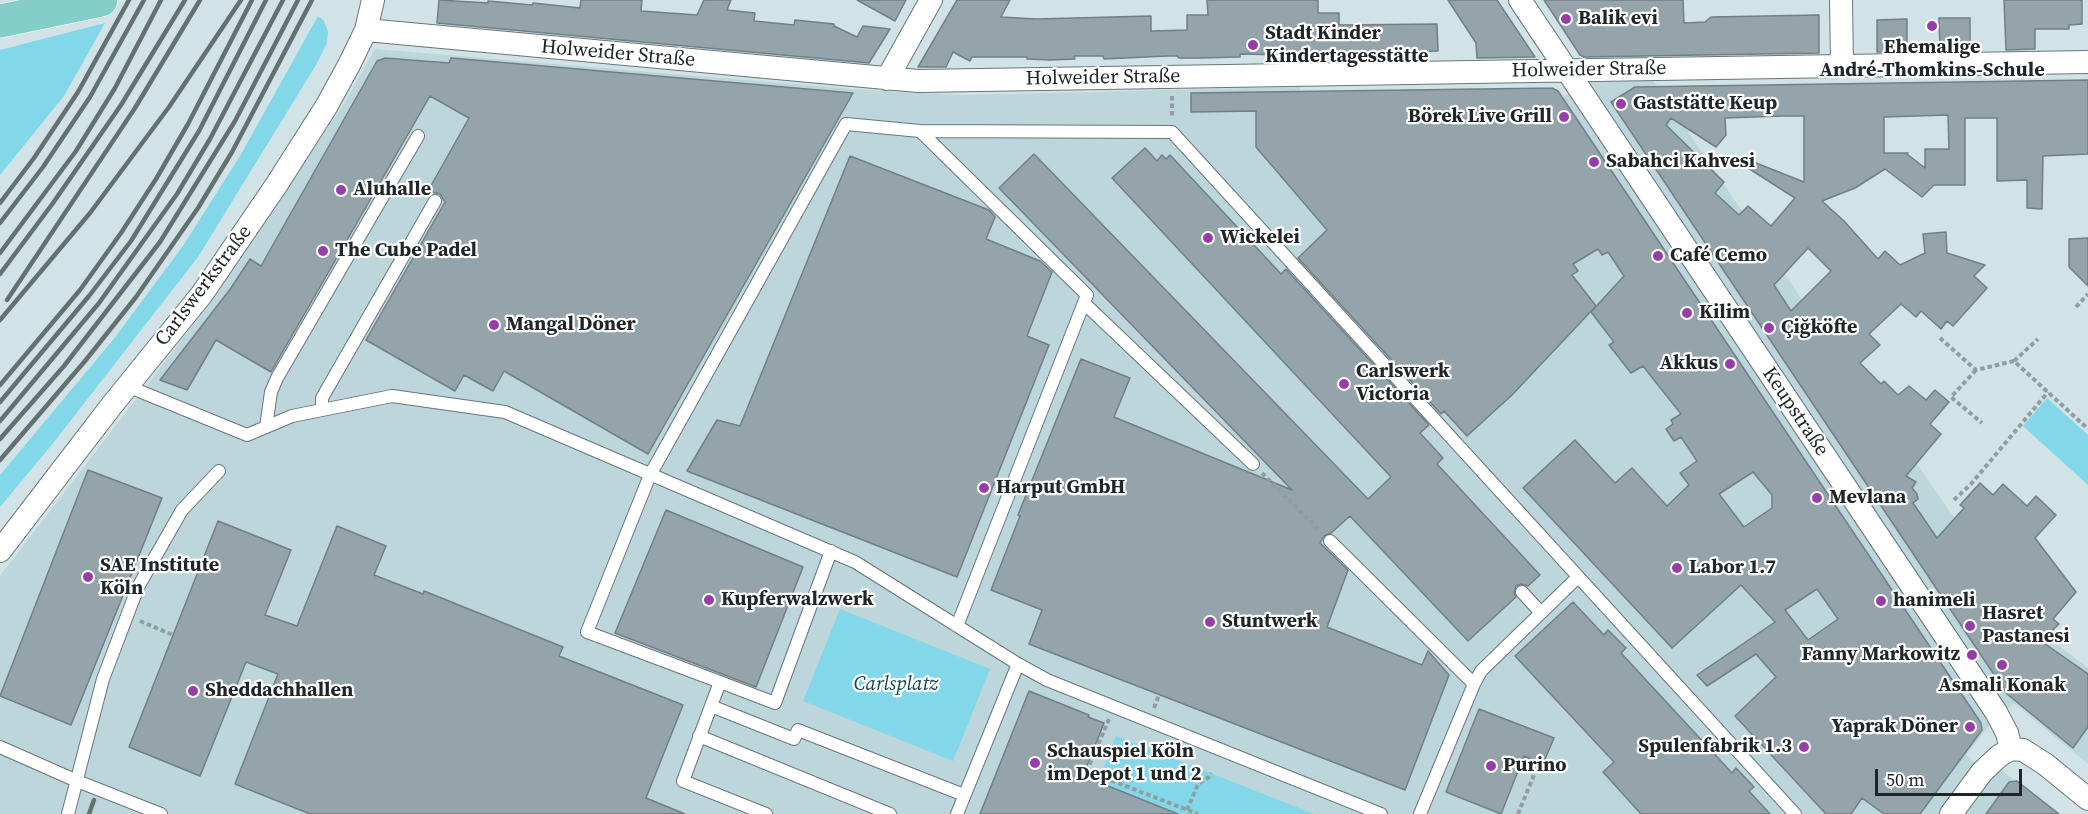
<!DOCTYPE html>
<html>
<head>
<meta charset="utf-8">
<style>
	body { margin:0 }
	#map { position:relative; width:2088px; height:814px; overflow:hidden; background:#d1e3e6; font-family:"Source Serif 4",serif }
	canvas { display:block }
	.scale { position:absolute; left:1875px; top:769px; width:147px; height:27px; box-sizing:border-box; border:3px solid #202628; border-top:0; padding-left:8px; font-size:18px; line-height:21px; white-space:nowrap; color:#202628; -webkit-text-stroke:4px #fff; paint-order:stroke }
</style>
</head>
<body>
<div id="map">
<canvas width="2088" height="814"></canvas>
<div class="scale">50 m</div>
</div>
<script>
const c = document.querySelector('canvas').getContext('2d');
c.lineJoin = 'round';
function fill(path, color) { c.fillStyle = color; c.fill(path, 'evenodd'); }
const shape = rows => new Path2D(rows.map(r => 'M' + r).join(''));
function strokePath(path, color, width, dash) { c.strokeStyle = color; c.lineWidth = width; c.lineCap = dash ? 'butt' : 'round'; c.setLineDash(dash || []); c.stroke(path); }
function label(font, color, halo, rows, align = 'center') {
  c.font = font + ' "Source Serif 4",serif'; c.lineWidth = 4.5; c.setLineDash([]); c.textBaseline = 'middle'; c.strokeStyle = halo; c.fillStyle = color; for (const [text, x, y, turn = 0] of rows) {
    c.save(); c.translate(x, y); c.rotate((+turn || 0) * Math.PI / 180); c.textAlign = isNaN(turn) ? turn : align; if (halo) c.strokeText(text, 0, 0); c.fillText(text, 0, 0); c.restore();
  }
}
fill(shape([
	[375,49,865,90,964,95,1300,87,1304,122,1468,162,1590,79,1651,77,1809,310,1951,513,2062,648,2088,668,2088,764,2015,704,2000,712,1966,755,1989,776,1998,767,2057,814,0,814,0,576,199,317,344,104]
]), '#bcd6db');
fill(shape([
	[318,16,324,21,328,32,327,43,316,65,198,257,54,442,0,507,0,475,113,340,183,246,240,156],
	[105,23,64,96,0,175,0,50],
	[2047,398,2088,435,2088,485,2023,426],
	[840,609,990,669,953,761,803,701],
	[1116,736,1142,746,1314,814,1180,814,1098,782]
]), '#82d8e8');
const building = shape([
	[439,0,488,3,488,1,532,5,533,3,580,8,581,0,642,0,641,11,697,15,704,0,731,0,727,10,755,13,754,21,794,25,795,20,834,24,834,26,857,37,863,26,890,29,869,63,437,23,439,0],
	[857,0,906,0,895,21,857,0],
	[957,0,1010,0,1001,17,1036,19,1151,16,1151,31,1187,30,1187,15,1208,15,1207,0,1318,0,1318,13,1339,13,1339,25,1437,24,1438,51,1350,53,1347,56,1240,54,1240,57,1199,58,1179,58,1177,56,1167,56,1104,59,1103,56,1074,56,1075,59,1050,60,1027,59,1027,57,972,57,970,61,953,52,946,67,918,67,957,0],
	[1448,0,1497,0,1535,57,1477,58,1476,43,1448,0],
	[1544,0,1683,0,1684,23,1705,22,1711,17,1819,15,1819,53,1584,57,1580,55,1544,0],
	[2004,0,2082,0,2082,24,2069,25,2069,29,2035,29,2035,49,2006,50,2004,0],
	[1939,18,1970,18,1970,50,1940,51,1939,18],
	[1907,19,1907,51,1877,52,1877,20,1907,19],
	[385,58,449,63,451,58,853,93,648,454,504,371,493,391,464,375,455,391,366,340,445,202,440,194,428,191,469,118,430,96,271,372,216,340,187,390,160,380,231,288,250,259,261,266,377,61,385,58],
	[2088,80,2088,154,2043,156,2042,209,2027,208,2027,180,1997,181,1997,118,1965,118,1965,185,1934,185,1922,197,1885,169,1855,188,1822,201,1844,221,1878,259,1885,251,1900,265,1925,253,1923,234,1946,232,1947,253,1985,265,1974,276,1987,288,1953,326,1947,321,1941,329,1921,311,1916,317,1901,304,1869,334,1880,345,1860,363,1881,384,1884,381,1898,395,1909,386,1926,400,1935,390,1949,402,1930,424,1941,434,1906,476,1916,482,1912,488,1917,494,1918,499,1913,503,1937,538,1964,508,1960,505,1980,483,1993,495,2003,484,2027,506,2036,496,2056,515,2035,538,2076,592,2053,619,2059,624,2041,641,2088,674,2088,727,2073,748,2007,694,1611,102,1635,87,2088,80],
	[1948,115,1949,149,1925,149,1925,168,1907,154,1908,153,1884,153,1884,117,1948,115],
	[1781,116,1804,116,1804,182,1751,161,1748,168,1795,198,1771,226,1748,206,1739,215,1715,193,1724,182,1666,125,1671,118,1716,147,1726,135,1725,118,1781,116],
	[1808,248,1831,271,1791,311,1774,285,1808,248],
	[1552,88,1558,91,1566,103,1981,723,1982,730,1920,814,1884,814,1862,798,1851,814,1826,814,1735,716,1776,677,1756,654,1707,686,1697,675,1775,622,1741,585,1672,648,1523,488,1575,440,1615,483,1632,468,1667,506,1689,485,1680,473,1697,461,1681,437,1674,441,1666,429,1673,424,1671,420,1681,414,1643,366,1631,373,1609,345,1614,342,1591,312,1624,276,1608,252,1602,255,1598,249,1573,264,1578,271,1572,275,1596,306,1512,395,1467,436,1444,411,1441,414,1298,258,1327,230,1256,147,1256,111,1191,112,1191,93,1552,88],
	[1753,472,1772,495,1772,508,1744,527,1719,494,1753,472],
	[1817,589,1838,619,1808,640,1785,610,1817,589],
	[1145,148,1157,161,1162,155,1166,159,1170,155,1281,274,1286,269,1429,425,1420,433,1443,458,1437,464,1540,575,1528,586,1521,584,1516,586,1514,593,1516,597,1468,641,1350,516,1331,533,1324,536,1320,543,1348,570,1327,627,1422,665,1428,651,1449,675,1405,790,1029,644,1042,610,991,590,1020,516,1018,515,1081,359,1130,378,1114,417,1292,490,999,188,1034,154,1368,499,1391,477,1112,178,1145,148],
	[850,156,989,210,995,217,986,239,1040,261,1052,272,1027,336,1049,345,957,577,687,471,717,420,740,426,850,156],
	[2088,238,2088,286,2069,267,2069,239,2088,238],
	[88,470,162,498,71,725,0,696,88,470],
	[666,510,803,567,756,687,615,633,666,510],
	[218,521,291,550,265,615,297,626,337,526,386,546,374,575,423,594,424,591,563,647,559,656,683,705,646,798,685,814,310,814,235,784,278,674,246,662,200,776,129,747,218,521],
	[1573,602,1604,635,1608,630,1626,648,1621,653,1732,773,1736,768,1754,787,1749,791,1770,814,1641,814,1603,772,1614,762,1515,656,1573,602],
	[1029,691,1089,715,1088,717,1104,723,1083,776,1178,814,980,814,1029,691],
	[1479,709,1554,738,1543,764,1524,756,1501,814,1446,792,1479,709],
	[2017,781,2059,814,1986,814,2009,782,2017,781]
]);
fill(building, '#95a3ab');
strokePath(building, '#717f86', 1.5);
const service = shape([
	[920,131,1087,295,957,626],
	[1084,303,1253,464],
	[127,386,247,435,292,416,392,396,505,412,855,562,1018,664,1047,680,1381,814],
	[322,410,322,398,435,201],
	[266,427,271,392,277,378,418,136],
	[1330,541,1474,684,1420,814],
	[1522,592,1541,613],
	[720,682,587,632,650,475,846,124,920,131,1172,132,1795,814],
	[1474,684,1481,671,1578,577],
	[711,706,794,739,798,730,964,795],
	[699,736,890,814],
	[0,747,77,781,161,814],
	[68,814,103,679,138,587,182,510,219,471],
	[766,814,683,781,720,682,775,703,831,551],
	[957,814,1018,664]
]);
const minor = shape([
	[1520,0,1996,712,2007,733,2011,749],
	[1841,0,1842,65],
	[366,30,918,81,2088,62],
	[887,79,931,0],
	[0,551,112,405,202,294,277,184,326,107,349,65,366,30,373,0],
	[2011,749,2023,750,2045,764,2088,799],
	[1951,814,1982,772,1999,756,2011,749]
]);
const primary = shape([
	[0,21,101,0]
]);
strokePath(service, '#677679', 14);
strokePath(minor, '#677679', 24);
strokePath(primary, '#fff', 34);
strokePath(shape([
	[1172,96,1172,118],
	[2076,307,2088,294],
	[1940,338,1976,370,2014,361,2088,429],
	[2014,361,2038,339],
	[1976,370,1951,397,1982,423],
	[1262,473,1320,531],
	[1954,500,1971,484,2048,392],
	[140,621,173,635],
	[1154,708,1159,695],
	[1109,719,1087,771,1198,814],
	[1187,810,1198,784,1209,777,1211,773],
	[1518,814,1536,770,1521,764]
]), '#919ea1', 4, [4.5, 3]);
strokePath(service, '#fff', 12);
strokePath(minor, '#fff', 22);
strokePath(primary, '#83cec9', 33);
strokePath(shape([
	[0,203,34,158,78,92,129,0],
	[0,223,43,167,90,97,144,0],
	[0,253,76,151,115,88,161,0],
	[0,274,53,203,121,105,185,0],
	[7,300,135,108,200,0],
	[0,320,90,213,169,107,241,0],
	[0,385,80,290,121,233,156,179,188,124,252,0],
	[0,402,89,296,131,241,199,131,266,0],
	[0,421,99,303,177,194,210,139,283,0],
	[0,439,64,366,160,242,235,121,298,0],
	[0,460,85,361,136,297,198,208,232,152,312,0],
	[89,814,94,800]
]), '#657072', 4.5);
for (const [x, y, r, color] of [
	[1566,19,6,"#963da9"],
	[1932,26,6,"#963da9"],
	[1253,45,6,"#963da9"],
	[1621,104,6,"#963da9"],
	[1564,117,6,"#963da9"],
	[1594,162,6,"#963da9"],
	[341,190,6,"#963da9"],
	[1208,238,6,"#963da9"],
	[323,251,6,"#963da9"],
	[1658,256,6,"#963da9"],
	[1687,313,6,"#963da9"],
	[494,325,6,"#963da9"],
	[1769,328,6,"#963da9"],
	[1730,364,6,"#963da9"],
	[1344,384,6,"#963da9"],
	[984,488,6,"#963da9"],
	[1817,498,6,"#963da9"],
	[1677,568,6,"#963da9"],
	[88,577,6,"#963da9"],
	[709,600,6,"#963da9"],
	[1881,601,6,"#963da9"],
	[1210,622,6,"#963da9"],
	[1970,626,6,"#963da9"],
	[1972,655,6,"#963da9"],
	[2002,665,6,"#963da9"],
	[193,691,6,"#963da9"],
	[1970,727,6,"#963da9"],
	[1804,747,6,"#963da9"],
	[1035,763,6,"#963da9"],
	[1491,766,6,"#963da9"]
]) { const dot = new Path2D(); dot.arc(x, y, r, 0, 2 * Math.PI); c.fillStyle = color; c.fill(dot); strokePath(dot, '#fff', 2); }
label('bold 20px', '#202628', '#fff', [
	["Balik evi",1578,19],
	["Stadt Kinder",1265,34],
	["Kindertagesstätte",1265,57],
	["Ehemalige",1932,48,"center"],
	["André-Thomkins-Schule",1932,71,"center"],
	["Gaststätte Keup",1633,104],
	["Börek Live Grill",1552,117,"right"],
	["Sabahci Kahvesi",1606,162],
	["Aluhalle",353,190],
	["Wickelei",1220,238],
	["The Cube Padel",335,251],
	["Café Cemo",1670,256],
	["Kilim",1699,313],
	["Mangal Döner",506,325],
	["Çiğköfte",1781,328],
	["Akkus",1718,364,"right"],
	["Carlswerk",1356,372],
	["Victoria",1356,395],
	["Harput GmbH",996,488],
	["Mevlana",1829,498],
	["SAE Institute",100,566],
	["Köln",100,589],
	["Labor 1.7",1689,568],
	["Kupferwalzwerk",721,600],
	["hanimeli",1893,601],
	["Hasret",1982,614],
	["Pastanesi",1982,637],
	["Stuntwerk",1222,622],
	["Fanny Markowitz",1960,655,"right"],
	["Asmali Konak",2002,686,"center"],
	["Sheddachhallen",205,691],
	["Yaprak Döner",1958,727,"right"],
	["Spulenfabrik 1.3",1792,747,"right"],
	["Schauspiel Köln",1047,752],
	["im Depot 1 und 2",1047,775],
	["Purino",1503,766]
], 'left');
label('20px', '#202628', '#fff', [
	["Holweider Straße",618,54,5],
	["Holweider Straße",1589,70,-1],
	["Holweider Straße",1103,78,-1],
	["Carlswerkstraße",204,286,-53],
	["Keupstraße",1795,412,56]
]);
label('italic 20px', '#124750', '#fff', [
	["Carlsplatz",896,685]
]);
</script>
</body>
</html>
